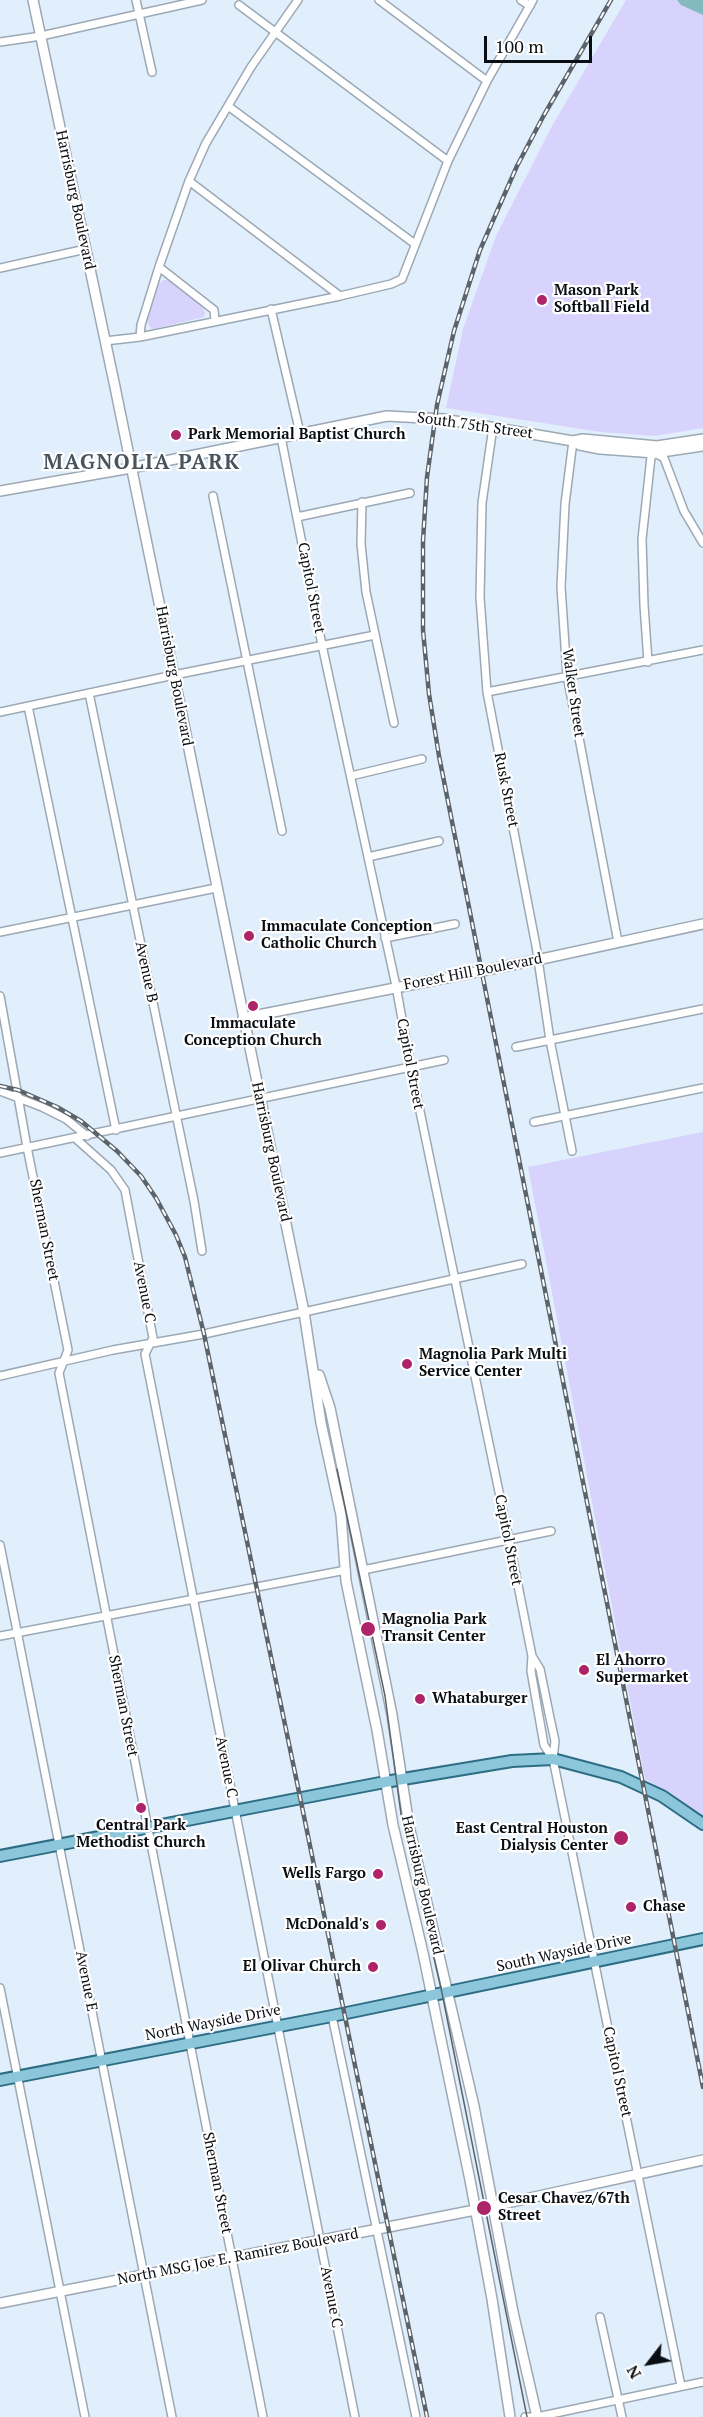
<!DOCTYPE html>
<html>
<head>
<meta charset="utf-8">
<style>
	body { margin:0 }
	#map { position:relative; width:703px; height:2417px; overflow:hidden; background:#e1eefb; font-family:"PT Serif",serif }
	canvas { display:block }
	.north { position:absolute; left:619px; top:2333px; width:60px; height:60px; -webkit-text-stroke:4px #fff; paint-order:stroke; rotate:239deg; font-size:16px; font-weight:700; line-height:24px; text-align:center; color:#0a0e12 }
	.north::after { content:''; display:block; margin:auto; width:21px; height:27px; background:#0a0e12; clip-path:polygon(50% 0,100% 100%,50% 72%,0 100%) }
	.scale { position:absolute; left:484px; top:36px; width:108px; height:27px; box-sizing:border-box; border:3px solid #0a0e12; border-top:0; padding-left:8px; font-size:18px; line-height:21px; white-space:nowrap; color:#0a0e12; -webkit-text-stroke:4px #fff; paint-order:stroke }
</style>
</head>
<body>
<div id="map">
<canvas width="703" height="2417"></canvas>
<div class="north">N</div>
<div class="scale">100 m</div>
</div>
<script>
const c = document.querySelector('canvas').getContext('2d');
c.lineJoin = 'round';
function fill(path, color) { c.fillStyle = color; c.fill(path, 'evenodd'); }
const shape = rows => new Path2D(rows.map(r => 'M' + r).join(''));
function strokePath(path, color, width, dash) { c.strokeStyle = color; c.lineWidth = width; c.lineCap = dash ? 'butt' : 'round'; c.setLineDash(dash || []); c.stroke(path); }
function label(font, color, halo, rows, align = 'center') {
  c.font = font + ' "PT Serif",serif'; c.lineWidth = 4.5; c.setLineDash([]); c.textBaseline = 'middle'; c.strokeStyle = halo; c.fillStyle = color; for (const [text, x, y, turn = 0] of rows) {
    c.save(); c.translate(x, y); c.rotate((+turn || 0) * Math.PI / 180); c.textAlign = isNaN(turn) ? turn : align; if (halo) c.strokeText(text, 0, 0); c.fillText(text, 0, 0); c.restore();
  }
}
fill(shape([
	[626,0,703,0,703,428,655,436,601,432,446,408,463,329,496,236,552,126],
	[163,280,168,280,203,307,205,313,204,317,153,329,149,326,147,320,158,285],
	[703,1132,703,1817,645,1779,528,1167]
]), '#d8d3fc');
fill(shape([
	[677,0,703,0,703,15,681,5]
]), '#83b9bf');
const street = shape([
	[136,0,152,72],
	[379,0,487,81],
	[521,0,530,6],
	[239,5,448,161],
	[0,42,41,36,202,0],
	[228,106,415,244],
	[189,181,340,296],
	[159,267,214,310,215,321],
	[0,268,86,249],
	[271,309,300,433],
	[140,337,141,325,159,267,189,181,206,143,251,67,298,0],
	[105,341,140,337,340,296,391,284,402,279,448,161,487,81,533,0],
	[493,427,482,503,480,597,487,692,536,946,550,1040,572,1151],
	[281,437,322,645,396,986,411,1068,509,1540,532,1656,531,1671,544,1745,553,1759],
	[573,441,565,504,561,587,567,675,618,942],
	[213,496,282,831],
	[362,502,361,544,366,592,394,723],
	[297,517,410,493],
	[648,662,644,605,642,539,651,457,655,453,664,458,684,511,703,543],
	[487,692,703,650],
	[89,693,194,1201,202,1251],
	[28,706,116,1130],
	[0,712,174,675,375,635],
	[351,776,422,759],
	[368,857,439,841],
	[0,932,216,888],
	[385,938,455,924],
	[0,996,27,1147,68,1350,59,1373,263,2417],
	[516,1047,703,1009],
	[0,1091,42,1107,66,1119,87,1136],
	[534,1122,703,1088],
	[75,1138,111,1170,125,1190,153,1338,145,1354,355,2417],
	[0,1153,444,1060],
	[0,1376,113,1350,204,1334,522,1264],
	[0,1545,172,2417],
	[363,1570,551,1531],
	[0,1636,346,1570],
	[532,1656,540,1669,550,1718,555,1741,553,1759,681,2386],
	[0,1988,85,2417],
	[332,2016,416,2417],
	[600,2317,622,2417],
	[525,2417,537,2417,703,2382]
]);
const secondary = shape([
	[33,0,115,387,304,1312,321,1423,341,1515,346,1581,377,1730,393,1825,423,1953,470,2180,492,2299,510,2417],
	[573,441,580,445,600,449,655,453,703,446],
	[0,491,131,468,387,416,443,419,573,441,583,439,657,446,703,439],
	[243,1018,537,960,703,924],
	[319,1375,330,1408,392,1715,409,1826,474,2106,513,2312,537,2417],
	[0,2303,475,2210,703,2160]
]);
const primary = shape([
	[0,1856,385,1782,512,1761,553,1759,621,1777,662,1796,703,1824],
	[0,2080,332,2016,703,1939]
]);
strokePath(street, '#9ca8b4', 10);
strokePath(secondary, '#9ca8b4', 12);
strokePath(primary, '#2d6d84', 14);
strokePath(street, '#fff', 7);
strokePath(secondary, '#fff', 9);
strokePath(primary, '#8cc6da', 10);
strokePath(shape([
	[337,1469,385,1696,401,1814,442,1993,527,2417]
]), '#5c646b', 1.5);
const rail = shape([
	[611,0,544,115,517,166,480,250,454,331,437,405,427,477,423,541,423,630,429,694,439,756,703,2087],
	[0,1086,18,1090,57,1107,81,1121,117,1151,141,1176,156,1198,176,1235,185,1257,204,1334,300,1797,427,2417]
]);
strokePath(rail, '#5c646b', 4.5);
strokePath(rail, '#fff', 2, [7]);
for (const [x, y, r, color] of [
	[542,300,6,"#ad2568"],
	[176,435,6,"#ad2568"],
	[249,936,6,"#ad2568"],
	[253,1006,6,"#ad2568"],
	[407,1364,6,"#ad2568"],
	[368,1629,8,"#ad2568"],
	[584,1670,6,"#ad2568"],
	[420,1699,6,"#ad2568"],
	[141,1808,6,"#ad2568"],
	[621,1838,8,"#ad2568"],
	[378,1874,6,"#ad2568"],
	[631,1907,6,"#ad2568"],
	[381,1925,6,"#ad2568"],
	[373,1967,6,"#ad2568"],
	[484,2208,8,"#ad2568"]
]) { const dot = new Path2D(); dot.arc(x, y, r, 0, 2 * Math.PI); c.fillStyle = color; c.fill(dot); strokePath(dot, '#fff', 2); }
label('15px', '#0a0e12', '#fff', [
	["Harrisburg Boulevard",75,200,78],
	["South 75th Street",475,426,8],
	["Capitol Street",311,588,79],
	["Harrisburg Boulevard",174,676,79],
	["Walker Street",573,693,82],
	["Rusk Street",506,790,79],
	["Avenue B",146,972,78],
	["Forest Hill Boulevard",473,972,-11],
	["Capitol Street",410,1064,79],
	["Harrisburg Boulevard",271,1152,78],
	["Sherman Street",44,1230,79],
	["Avenue C",144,1292,79],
	["Capitol Street",508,1540,79],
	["Sherman Street",123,1706,79],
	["Avenue C",226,1767,79],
	["Harrisburg Boulevard",422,1885,77],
	["South Wayside Drive",564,1953,-12],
	["Avenue E",86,1981,79],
	["North Wayside Drive",213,2023,-11],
	["Capitol Street",617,2072,78],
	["Sherman Street",217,2183,79],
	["North MSG Joe E. Ramirez Boulevard",238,2257,-11],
	["Avenue C",331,2297,79]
]);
label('bold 15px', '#0a0e12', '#fff', [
	["Mason Park",554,291],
	["Softball Field",554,308],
	["Park Memorial Baptist Church",188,435],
	["Immaculate Conception",261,927],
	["Catholic Church",261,944],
	["Immaculate",253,1024,"center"],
	["Conception Church",253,1041,"center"],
	["Magnolia Park Multi",419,1355],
	["Service Center",419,1372],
	["Magnolia Park",382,1620],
	["Transit Center",382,1637],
	["El Ahorro",596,1661],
	["Supermarket",596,1678],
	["Whataburger",432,1699],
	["Central Park",141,1826,"center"],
	["Methodist Church",141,1843,"center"],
	["East Central Houston",608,1829,"right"],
	["Dialysis Center",608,1846,"right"],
	["Wells Fargo",366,1874,"right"],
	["Chase",643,1907],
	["McDonald's",369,1925,"right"],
	["El Olivar Church",361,1967,"right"],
	["Cesar Chavez/67th",498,2199],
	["Street",498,2216]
], 'left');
c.letterSpacing = '1.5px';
label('bold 21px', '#49545f', '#fff', [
	["MAGNOLIA PARK",142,463]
]);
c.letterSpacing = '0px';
</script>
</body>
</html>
